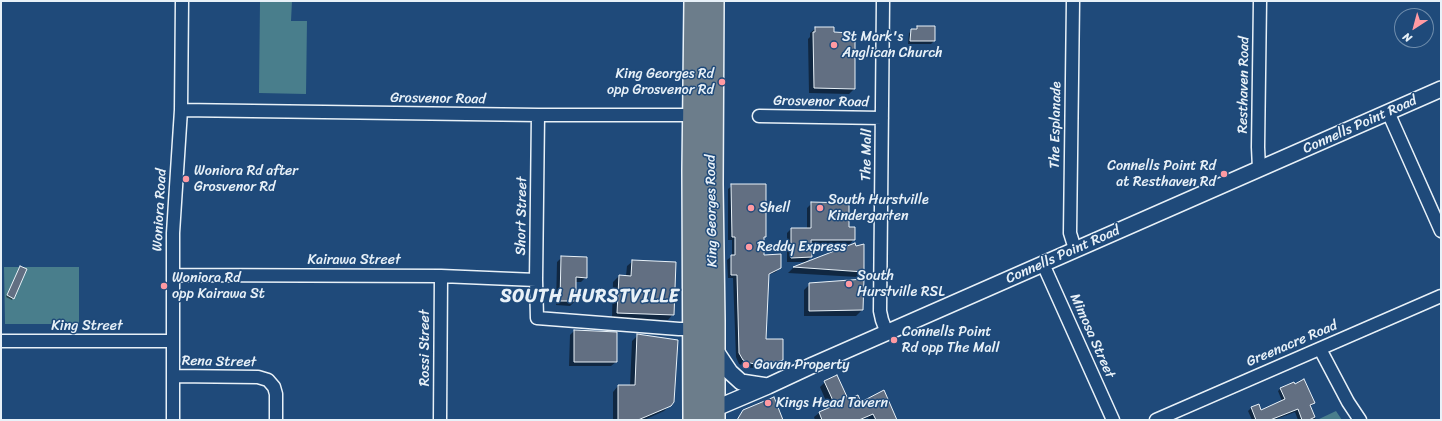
<!DOCTYPE html>
<html>
<head>
<meta charset="utf-8">
<style>
	body { margin:0 }
	#map { position:relative; width:1442px; height:421px; overflow:hidden; background:#1f4a7a; font-family:Sriracha,sans-serif }
	canvas { display:block }
	.frame { position:absolute; inset:0; border:2px solid #e8f1f8; pointer-events:none }
	.north { position:absolute; left:1394px; top:8px; width:40px; height:40px; box-sizing:border-box; background:#1f4a7a; border:1px solid #6f8dac; border-radius:50%; rotate:216deg; font-size:11px; font-weight:700; line-height:16px; text-align:center; color:#e8f1f8 }
	.north::after { content:''; display:block; margin:auto; width:14px; height:18px; background:#ff9aa2; clip-path:polygon(50% 0,100% 100%,50% 72%,0 100%) }
</style>
</head>
<body>
<div id="map">
<canvas width="1442" height="421"></canvas>
<div class="frame"></div>
<div class="north">N</div>
</div>
<script>
const c = document.querySelector('canvas').getContext('2d');
c.lineJoin = 'round';
function fill(path, color) { c.fillStyle = color; c.fill(path, 'evenodd'); }
const shape = rows => new Path2D(rows.map(r => 'M' + r).join(''));
function strokePath(path, color, width, dash) { c.strokeStyle = color; c.lineWidth = width; c.lineCap = dash ? 'butt' : 'round'; c.setLineDash(dash || []); c.stroke(path); }
function label(font, color, halo, rows, align = 'center') {
  c.font = font + ' Sriracha,sans-serif'; c.lineWidth = 3; c.setLineDash([]); c.textBaseline = 'middle'; c.strokeStyle = halo; c.fillStyle = color; for (const [text, x, y, turn = 0] of rows) {
    c.save(); c.translate(x, y); c.rotate((+turn || 0) * Math.PI / 180); c.textAlign = isNaN(turn) ? turn : align; if (halo) c.strokeText(text, 0, 0); c.fillText(text, 0, 0); c.restore();
  }
}
fill(shape([
	[260,1,292,1,291,21,307,21,306,94,259,93],
	[4,267,79,267,79,324,5,324],
	[1336,411,1342,420,1319,419]
]), '#497e8c');
fill(shape([
	[917,27,934,41,931,44,908,44,909,33],
	[816,28,833,33,854,89,849,94,809,93,808,39,810,37,810,33],
	[732,186,765,236,763,239,763,256,780,267,776,272,768,275,765,340,782,359,778,363,761,369,746,367,739,364,736,357,733,278,728,278,727,260,732,256,732,240,728,240,728,189],
	[812,203,848,228,854,239,850,244,810,244,811,257,806,262,787,262,787,233,791,229,807,229,807,208],
	[854,245,863,272,857,277,788,273,793,268],
	[562,257,586,277,581,282,575,282,575,301,570,306,556,305,557,262],
	[633,261,673,314,668,320,612,318,613,282,619,276,626,276,627,266],
	[20,269,26,270,12,300,6,297],
	[810,284,862,310,856,316,804,316,804,290],
	[574,331,616,362,611,366,569,366,570,335],
	[638,335,670,405,664,411,644,420,613,420,613,392,618,386,630,386,632,341],
	[825,382,847,400,861,403,896,420,869,420,868,418,863,420,815,420,814,417,819,413,829,408,820,387],
	[1281,388,1314,403,1310,407,1316,420,1298,420,1295,412,1274,420,1252,420,1248,411,1251,408,1258,405,1261,411,1282,401,1278,391]
]), '#0007');
const building = shape([
	[917,26,935,26,935,41,910,41,911,29,917,29,917,26],
	[815,27,834,27,834,32,850,33,850,34,855,34,855,89,814,88,813,32,815,32,815,27],
	[731,184,766,184,766,237,764,237,764,255,781,254,781,268,769,274,766,339,783,339,783,360,765,366,750,363,743,360,739,353,737,275,731,275,731,255,735,255,735,237,732,237,731,184],
	[811,202,849,203,849,227,855,227,855,240,811,240,812,257,791,258,791,228,811,228,811,202],
	[855,243,856,246,864,244,864,272,793,267,855,243],
	[561,256,587,257,587,278,576,277,576,301,560,301,561,256],
	[632,260,676,262,674,315,617,313,619,275,631,276,632,260],
	[20,266,27,269,14,299,7,295,20,266],
	[864,279,863,310,809,311,809,283,864,279],
	[574,330,617,332,617,362,574,362,574,330],
	[637,334,678,340,674,402,671,406,638,420,618,420,618,385,635,385,637,334],
	[837,375,848,399,858,395,861,402,884,390,897,420,876,420,873,414,859,420,822,420,819,412,835,405,824,381,837,375],
	[1304,379,1315,403,1310,405,1315,417,1309,420,1302,420,1298,409,1270,420,1256,420,1251,407,1259,404,1261,410,1285,399,1280,388,1294,382,1295,384,1304,379],
	[774,397,783,420,737,420,743,410,774,397]
]);
fill(building, '#626f82');
strokePath(building, '#e8f1f8', 1);
const minor = shape([
	[883,1,880,311,882,320,887,333],
	[1073,1,1070,233,1075,249],
	[181,110,538,115,694,115],
	[1388,112,1441,231],
	[538,115,536,280,537,318,679,329,694,329],
	[759,116,882,118],
	[1259,169,1258,147,1260,1],
	[1043,264,1113,420],
	[173,275,441,276,536,280],
	[1,341,173,341],
	[1320,349,1348,402,1360,420],
	[174,376,258,377,268,380,274,387,276,394,276,420],
	[173,420,173,233,181,110,182,1],
	[440,420,441,276],
	[1156,420,1441,296]
]);
const tertiary = shape([
	[714,348,730,372,741,382,767,386],
	[707,412,768,386,813,365,1441,89]
]);
const trunk = shape([
	[713,1,712,184,714,321,714,420],
	[694,420,693,170,695,1]
]);
strokePath(minor, '#e8f1f8', 15);
strokePath(tertiary, '#e8f1f8', 18);
strokePath(trunk, '#e8f1f8', 24);
strokePath(minor, '#1f4a7a', 12);
strokePath(tertiary, '#1f4a7a', 15);
strokePath(trunk, '#6c7d8b', 21);
for (const [x, y, r, color] of [
	[834,45,4,"#ff9aa2"],
	[722,82,4,"#ff9aa2"],
	[1224,174,4,"#ff9aa2"],
	[186,179,4,"#ff9aa2"],
	[751,208,4,"#ff9aa2"],
	[820,208,4,"#ff9aa2"],
	[749,247,4,"#ff9aa2"],
	[849,284,4,"#ff9aa2"],
	[164,286,4,"#ff9aa2"],
	[894,340,4,"#ff9aa2"],
	[746,365,4,"#ff9aa2"],
	[768,403,4,"#ff9aa2"]
]) { const dot = new Path2D(); dot.arc(x, y, r, 0, 2 * Math.PI); c.fillStyle = color; c.fill(dot); strokePath(dot, '#1f4a7a', 1.5); }
label('14px', '#e8f1f8', '#1f4a7a', [
	["St Mark's",842,37],
	["Anglican Church",842,53],
	["King Georges Rd",714,74,"right"],
	["opp Grosvenor Rd",714,90,"right"],
	["Connells Point Rd",1216,166,"right"],
	["at Resthaven Rd",1216,182,"right"],
	["Woniora Rd after",194,171],
	["Grosvenor Rd",194,187],
	["South Hurstville",828,200],
	["Kindergarten",828,216],
	["Shell",759,208],
	["Reddy Express",757,247],
	["South",857,276],
	["Hurstville RSL",857,292],
	["Woniora Rd",172,278],
	["opp Kairawa St",172,294],
	["Connells Point",902,332],
	["Rd opp The Mall",902,348],
	["Gavan Property",754,365],
	["Kings Head Tavern",776,403]
], 'left');
label('14px', '#e8f1f8', '#1f4a7a', [
	["Resthaven Road",1244,85,-89],
	["Grosvenor Road",438,99,1],
	["Grosvenor Road",821,102,1],
	["The Esplanade",1056,125,-89],
	["Connells Point Road",1360,125,-24],
	["The Mall",867,155,-89],
	["Woniora Road",160,210,-87],
	["King Georges Road",712,211,-91],
	["Short Street",522,216,-89],
	["Connells Point Road",1063,255,-24],
	["Kairawa Street",354,260],
	["King Street",87,326],
	["Mimosa Street",1092,336,66],
	["Greenacre Road",1292,344,-23],
	["Rossi Street",425,348,-90],
	["Rena Street",219,362,1]
]);
c.letterSpacing = '1px';
label('bold 18px', '#e8f1f8', '#1f4a7a', [
	["SOUTH HURSTVILLE",590,297]
]);
c.letterSpacing = '0px';
</script>
</body>
</html>
